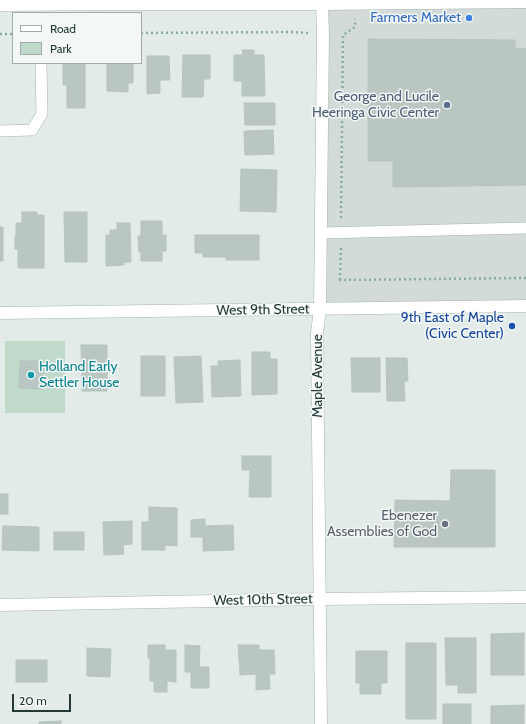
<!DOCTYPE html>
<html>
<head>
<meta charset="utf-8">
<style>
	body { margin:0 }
	#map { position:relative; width:526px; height:724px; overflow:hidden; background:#e3ebe9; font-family:Cabin,sans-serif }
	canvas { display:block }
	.legend { position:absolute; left:12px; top:12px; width:130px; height:52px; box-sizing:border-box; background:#f3f8f6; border:1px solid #a1acaa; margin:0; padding:5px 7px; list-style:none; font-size:12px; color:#253a38 }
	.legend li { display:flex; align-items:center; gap:8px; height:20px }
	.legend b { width:20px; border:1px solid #a1acaa }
	.scale { position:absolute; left:12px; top:694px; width:59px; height:18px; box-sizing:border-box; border:2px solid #253a38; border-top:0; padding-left:5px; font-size:12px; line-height:14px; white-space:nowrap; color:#253a38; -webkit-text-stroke:3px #f3f8f6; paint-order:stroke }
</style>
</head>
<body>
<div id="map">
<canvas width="526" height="724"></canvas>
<ul class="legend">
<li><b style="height:5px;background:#fff"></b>Road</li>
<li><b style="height:11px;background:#bfdaca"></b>Park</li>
</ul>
<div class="scale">20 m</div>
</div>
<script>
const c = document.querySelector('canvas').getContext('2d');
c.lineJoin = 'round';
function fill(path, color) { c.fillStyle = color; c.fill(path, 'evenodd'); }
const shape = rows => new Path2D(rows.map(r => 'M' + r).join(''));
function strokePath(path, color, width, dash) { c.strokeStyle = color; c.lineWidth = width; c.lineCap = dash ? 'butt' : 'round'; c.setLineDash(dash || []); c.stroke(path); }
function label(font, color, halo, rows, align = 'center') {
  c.font = font + ' Cabin,sans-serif'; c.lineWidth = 3; c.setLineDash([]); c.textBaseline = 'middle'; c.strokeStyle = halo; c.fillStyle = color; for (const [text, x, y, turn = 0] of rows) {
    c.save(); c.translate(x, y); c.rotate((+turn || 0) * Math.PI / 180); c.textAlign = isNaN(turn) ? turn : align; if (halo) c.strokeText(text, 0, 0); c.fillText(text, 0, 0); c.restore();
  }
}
fill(shape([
	[526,0,526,306,320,309,322,4]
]), '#d2dbd8');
fill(shape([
	[5,341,65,341,65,413,5,413]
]), '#bfdaca');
const building = shape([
	[368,39,515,40,515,48,526,49,526,185,393,187,393,161,368,161,368,39],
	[242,50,254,50,254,55,264,55,265,96,242,96,242,81,234,81,234,55,243,55,242,50],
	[183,55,210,55,210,79,204,79,203,97,182,97,183,55],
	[147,56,169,56,170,80,160,80,160,93,147,94,147,56],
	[63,63,85,63,85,108,67,108,67,85,63,85,63,63],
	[107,63,133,63,133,83,128,83,128,92,107,91,107,63],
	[244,103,275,103,275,125,245,125,244,103],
	[273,130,274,154,245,155,244,131,273,130],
	[241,169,277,170,276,212,240,211,241,169],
	[22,212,37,212,37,215,44,215,44,268,18,268,18,249,15,249,15,236,16,236,16,223,22,223,22,212],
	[64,212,87,212,87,262,65,262,64,212],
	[141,221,162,221,162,235,166,235,166,251,162,251,162,261,141,261,141,252,139,252,138,236,141,236,141,221],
	[117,223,130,223,131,262,124,262,124,265,106,266,106,235,110,235,110,230,117,230,117,223],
	[0,227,3,227,3,261,0,261,0,227],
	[195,235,259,235,259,260,226,260,226,257,203,257,203,253,195,253,195,235],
	[81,345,107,345,107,391,82,391,81,345],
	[252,352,270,352,270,359,277,359,277,394,252,395,252,352],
	[141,356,165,356,165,396,141,396,141,356],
	[201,356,203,402,176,403,174,357,201,356],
	[351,358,380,358,380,392,352,392,351,358],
	[386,358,407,358,408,381,404,381,405,401,387,401,386,358],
	[240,360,241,396,212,397,211,366,218,366,218,361,240,360],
	[20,361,43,361,43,389,19,388,20,361],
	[242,456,271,456,271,497,249,497,250,470,242,470,242,456],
	[451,470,495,470,495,547,394,547,395,500,450,501,451,470],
	[0,494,8,494,8,514,0,514,0,494],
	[149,507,177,508,177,546,165,545,165,550,142,550,142,522,149,522,149,507],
	[205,519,205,526,233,525,234,550,203,551,203,537,191,537,191,520,205,519],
	[132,521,132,544,123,545,124,554,104,555,103,522,132,521],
	[3,526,39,527,39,551,2,550,3,526],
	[54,532,84,532,84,550,54,550,54,532],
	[524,633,524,675,491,675,491,634,524,633],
	[445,638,476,638,476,693,458,693,458,685,446,685,445,638],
	[406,643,436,643,436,719,406,719,406,643],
	[148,645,165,645,165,650,176,650,176,682,167,681,167,692,154,692,154,681,150,681,150,658,148,658,148,645],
	[185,645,200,646,199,667,209,667,209,688,191,688,191,672,185,672,185,645],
	[238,645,259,645,259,650,274,650,275,674,269,674,270,689,256,690,256,674,240,675,238,645],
	[87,648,111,649,110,677,87,676,87,648],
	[356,651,387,651,387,683,381,683,381,694,360,694,360,683,356,683,356,651],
	[16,660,47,660,47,682,16,682,16,660],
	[443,704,471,704,471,724,443,724,443,704],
	[524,705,524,724,491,724,491,706,524,705],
	[61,721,61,724,39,724,39,722,61,721]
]);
fill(building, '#b9c6c2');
strokePath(building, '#b6c4c1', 1);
const lane = shape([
	[0,131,32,130,42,114,41,63],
	[321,233,526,228]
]);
const street = shape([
	[321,724,317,333,320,309,323,33,322,4,526,2]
]);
const secondary = shape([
	[0,5,126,4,322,4,323,0],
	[0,313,526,306],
	[0,605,320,599,526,597]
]);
strokePath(lane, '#a6b2b0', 12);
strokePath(street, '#a6b2b0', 13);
strokePath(secondary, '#a3b6b2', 13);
strokePath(shape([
	[141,33,291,32,308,33],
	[0,34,13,34],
	[341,218,343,35,355,27,355,19],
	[339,280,526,278],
	[340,280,341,247]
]), '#87aba6', 2.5, [2, 3]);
strokePath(lane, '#fff', 11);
strokePath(street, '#fff', 12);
strokePath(secondary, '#fff', 12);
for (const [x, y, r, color] of [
	[469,18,4,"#3f7fe0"],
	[447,105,4,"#5c6f8a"],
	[512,326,4,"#1a4fb4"],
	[31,375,4,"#0f9aa8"],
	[445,524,4,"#6b7280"]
]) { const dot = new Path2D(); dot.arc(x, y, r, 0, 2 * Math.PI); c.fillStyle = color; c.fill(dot); strokePath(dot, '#f3f8f6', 1.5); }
label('14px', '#366cbe', '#f3f8f6', [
	["Farmers Market",461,18]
], 'right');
label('14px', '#4e5e75', '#f3f8f6', [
	["George and Lucile",439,97],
	["Heeringa Civic Center",439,113]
], 'right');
label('14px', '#253a38', '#f3f8f6', [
	["West 9th Street",263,310,-1],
	["Maple Avenue",318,376,-90],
	["West 10th Street",263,600,-1]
]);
label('14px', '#164399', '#f3f8f6', [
	["9th East of Maple",504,318],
	["(Civic Center)",504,334]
], 'right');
label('14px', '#0d838f', '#f3f8f6', [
	["Holland Early",39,367],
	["Settler House",39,383]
], 'left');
label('14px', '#5b616d', '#f3f8f6', [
	["Ebenezer",437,516],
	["Assemblies of God",437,532]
], 'right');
</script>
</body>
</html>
